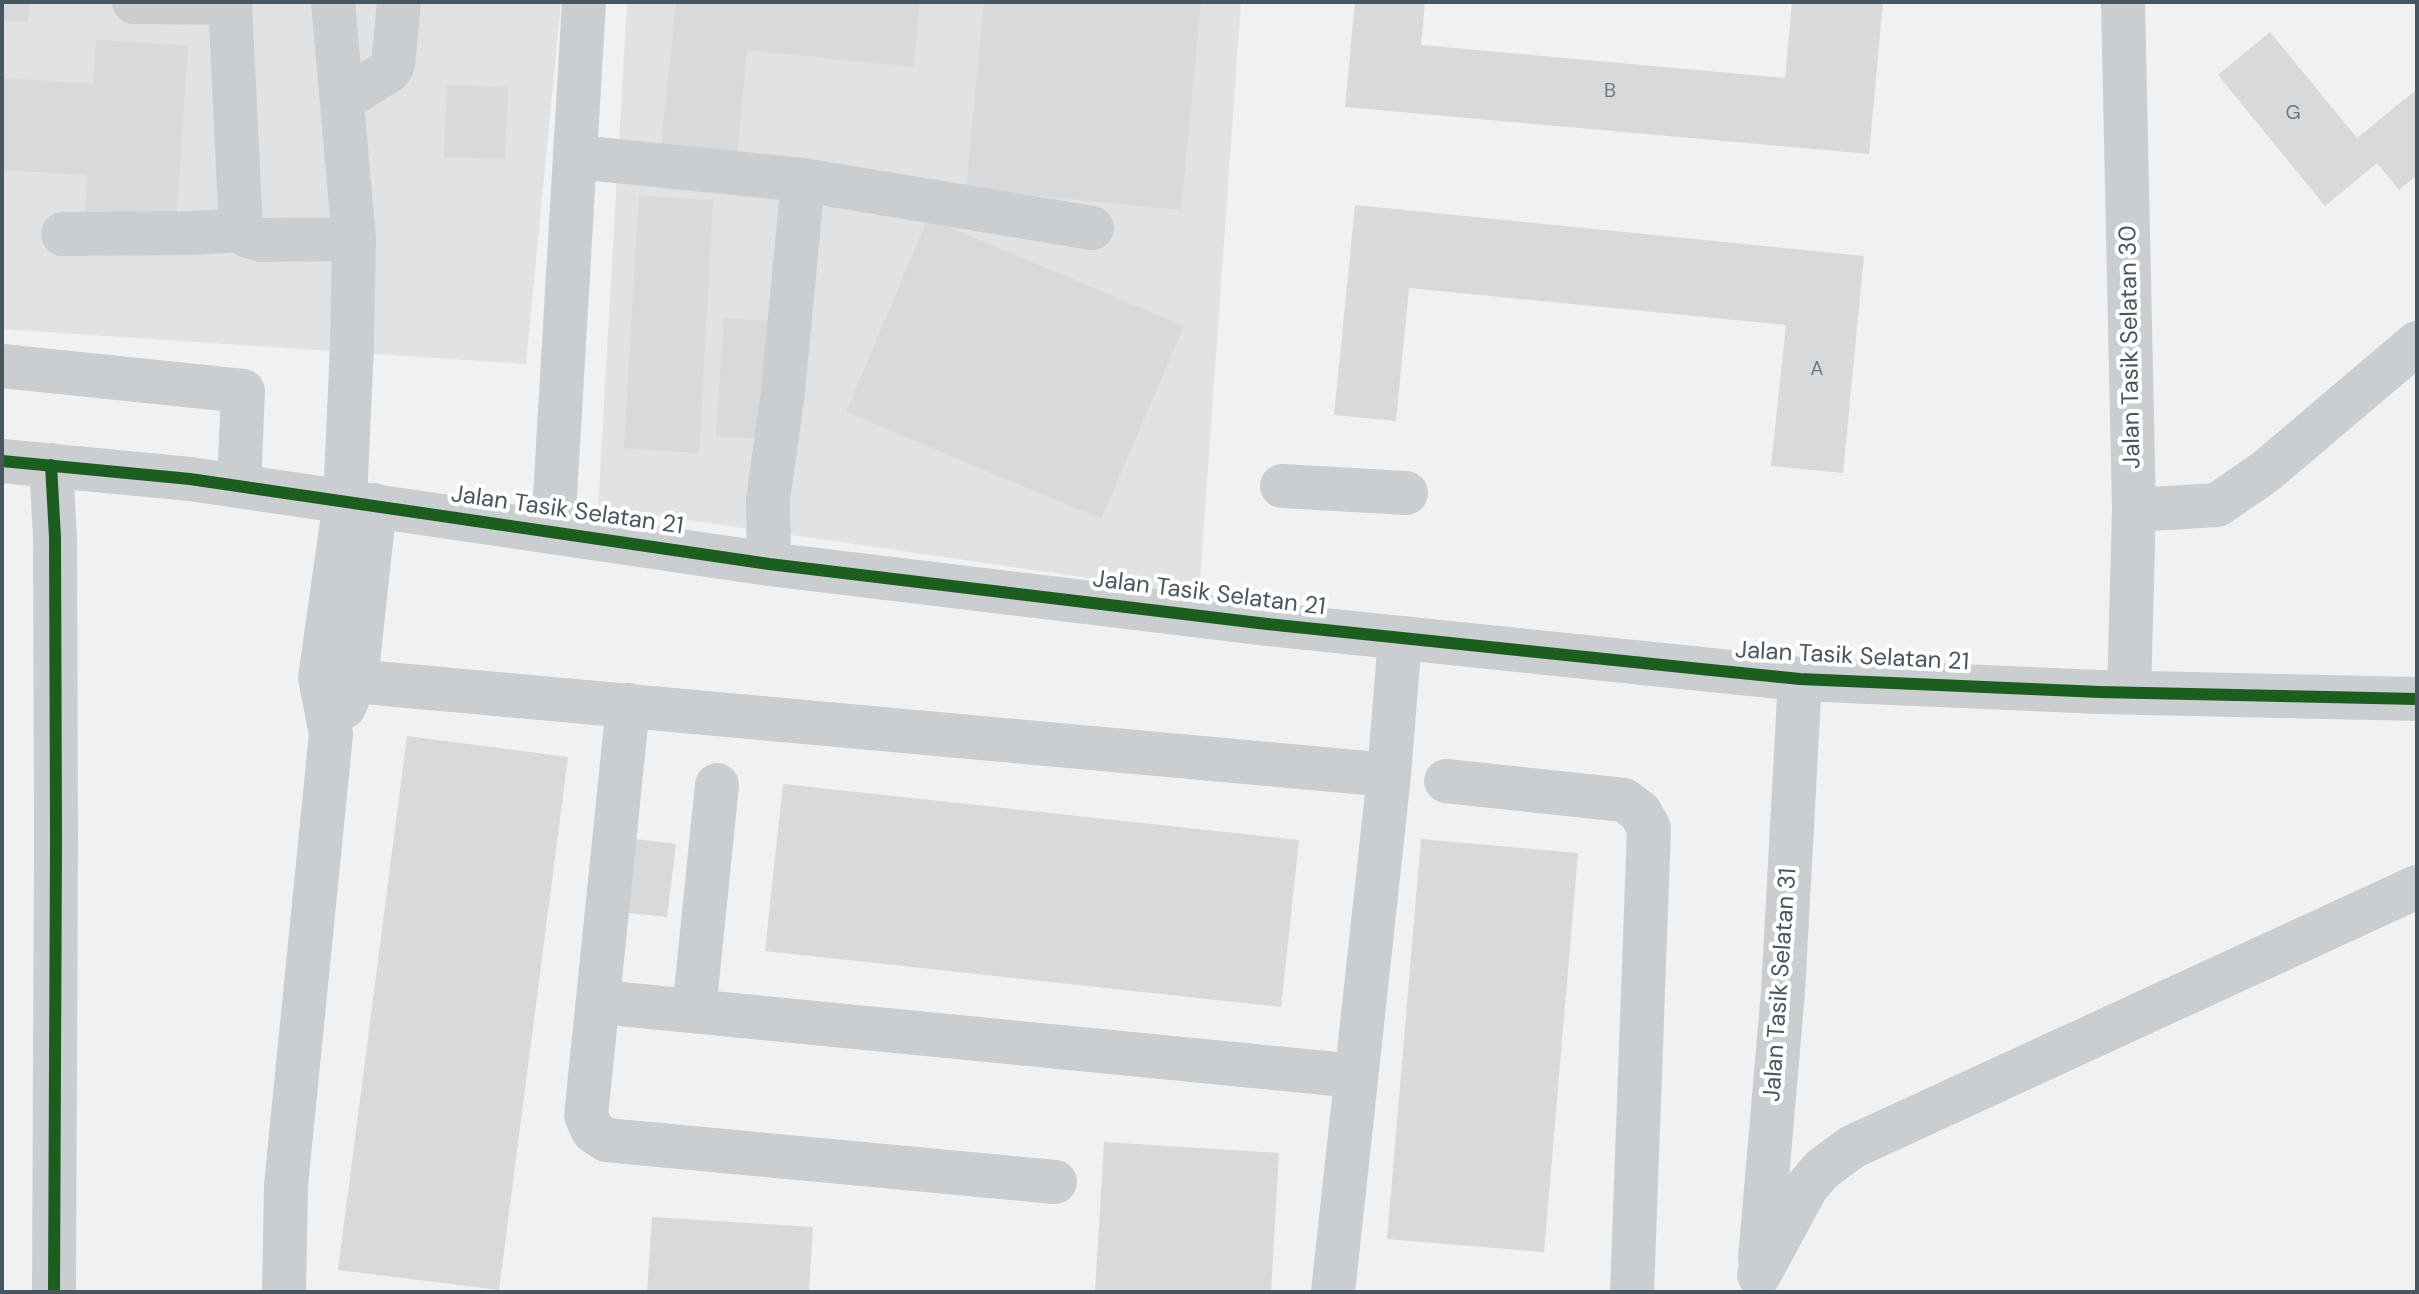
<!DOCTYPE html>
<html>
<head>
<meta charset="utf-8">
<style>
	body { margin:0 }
	#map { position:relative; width:2419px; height:1294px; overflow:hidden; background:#f2f1f1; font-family:"DM Sans",sans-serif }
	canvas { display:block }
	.frame { position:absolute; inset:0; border:4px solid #47565f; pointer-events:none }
</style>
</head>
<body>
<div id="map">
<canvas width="2419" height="1294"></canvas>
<div class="frame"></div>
</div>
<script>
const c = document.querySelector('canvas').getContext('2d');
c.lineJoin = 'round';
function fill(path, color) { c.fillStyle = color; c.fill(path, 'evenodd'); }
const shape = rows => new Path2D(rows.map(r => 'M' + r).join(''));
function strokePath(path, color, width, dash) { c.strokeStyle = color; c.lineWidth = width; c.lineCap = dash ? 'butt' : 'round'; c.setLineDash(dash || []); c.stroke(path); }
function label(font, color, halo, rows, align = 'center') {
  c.font = font + ' "DM Sans",sans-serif'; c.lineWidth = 8; c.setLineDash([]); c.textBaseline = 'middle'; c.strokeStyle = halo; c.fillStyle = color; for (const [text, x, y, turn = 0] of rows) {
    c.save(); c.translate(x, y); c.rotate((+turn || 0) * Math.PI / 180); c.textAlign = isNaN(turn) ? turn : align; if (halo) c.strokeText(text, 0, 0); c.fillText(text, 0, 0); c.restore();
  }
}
fill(shape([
	[2,2,561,2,526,364,2,329],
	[627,2,1241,2,1199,594,598,507]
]), '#e3e2e3');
fill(shape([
	[2,2,29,2,28,22,2,21],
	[676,2,920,2,913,67,747,50,736,164,660,156],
	[984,2,1201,2,1181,210,966,189],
	[1355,2,1425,2,1421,45,1785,78,1792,2,1883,2,1869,154,1345,107],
	[2270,32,2357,138,2417,89,2417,175,2399,190,2377,163,2325,206,2218,75],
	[96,39,188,46,176,223,85,217,87,175,2,170,2,78,93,84],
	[447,85,508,87,505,159,444,157],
	[639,196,713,200,699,453,624,448],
	[1355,205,1864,256,1843,473,1771,466,1786,325,1409,288,1396,421,1334,415],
	[928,218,1184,326,1101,519,846,412],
	[724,318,770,321,762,439,716,436],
	[407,736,568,757,499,1290,338,1270],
	[783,784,1299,840,1281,1007,765,951],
	[628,838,676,844,667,917,620,912],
	[1421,839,1578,853,1544,1252,1387,1239],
	[1104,1142,1279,1153,1271,1292,1095,1292],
	[652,1217,813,1227,809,1292,647,1292]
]), '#d8d9da');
strokePath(shape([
	[134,2,230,3],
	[230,2,241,230,248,236,262,240,354,239],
	[2123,2,2134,510,2129,693],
	[342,100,389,71,393,65,399,2],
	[577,157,803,180],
	[63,234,194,233,241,230],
	[2,366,243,391,239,486],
	[2,461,190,479,769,564,1267,624,1701,669,1800,679,2100,692,2417,699],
	[51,465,55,537,56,839,54,1292],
	[1282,486,1406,493],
	[2134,510,2217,505,2265,472,2417,343],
	[553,530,584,2],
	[769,564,768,500,783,392,803,180,1092,228],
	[320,678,1389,775],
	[628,705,586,1116,593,1131,606,1140,1055,1182],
	[344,707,356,680,375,505],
	[1446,781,1624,800,1640,812,1649,828,1632,1292],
	[600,1002,1356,1076],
	[694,1011,717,785],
	[1760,1259,1783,992,1800,679],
	[1759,1275,1806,1188,1821,1170,1852,1147,2417,887],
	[284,1292,286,1185,331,734,320,678,345,501,352,345,354,239,333,2],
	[1333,1292,1389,775,1400,638]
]), '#cbced0', 44);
strokePath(shape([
	[2,461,190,479,769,564,1267,624,1701,669,1800,679,2100,692,2417,699],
	[51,465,55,537,56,839,54,1292]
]), '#1b5e20', 12);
label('20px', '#6d787f', null, [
	["B",1610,92],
	["G",2293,114],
	["A",1817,370]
]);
label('24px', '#47565f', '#fff', [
	["Jalan Tasik Selatan 30",2131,347,-91],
	["Jalan Tasik Selatan 21",567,511,8],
	["Jalan Tasik Selatan 21",1209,594,7],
	["Jalan Tasik Selatan 21",1852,657,3],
	["Jalan Tasik Selatan 31",1781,985,-86]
]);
</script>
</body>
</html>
